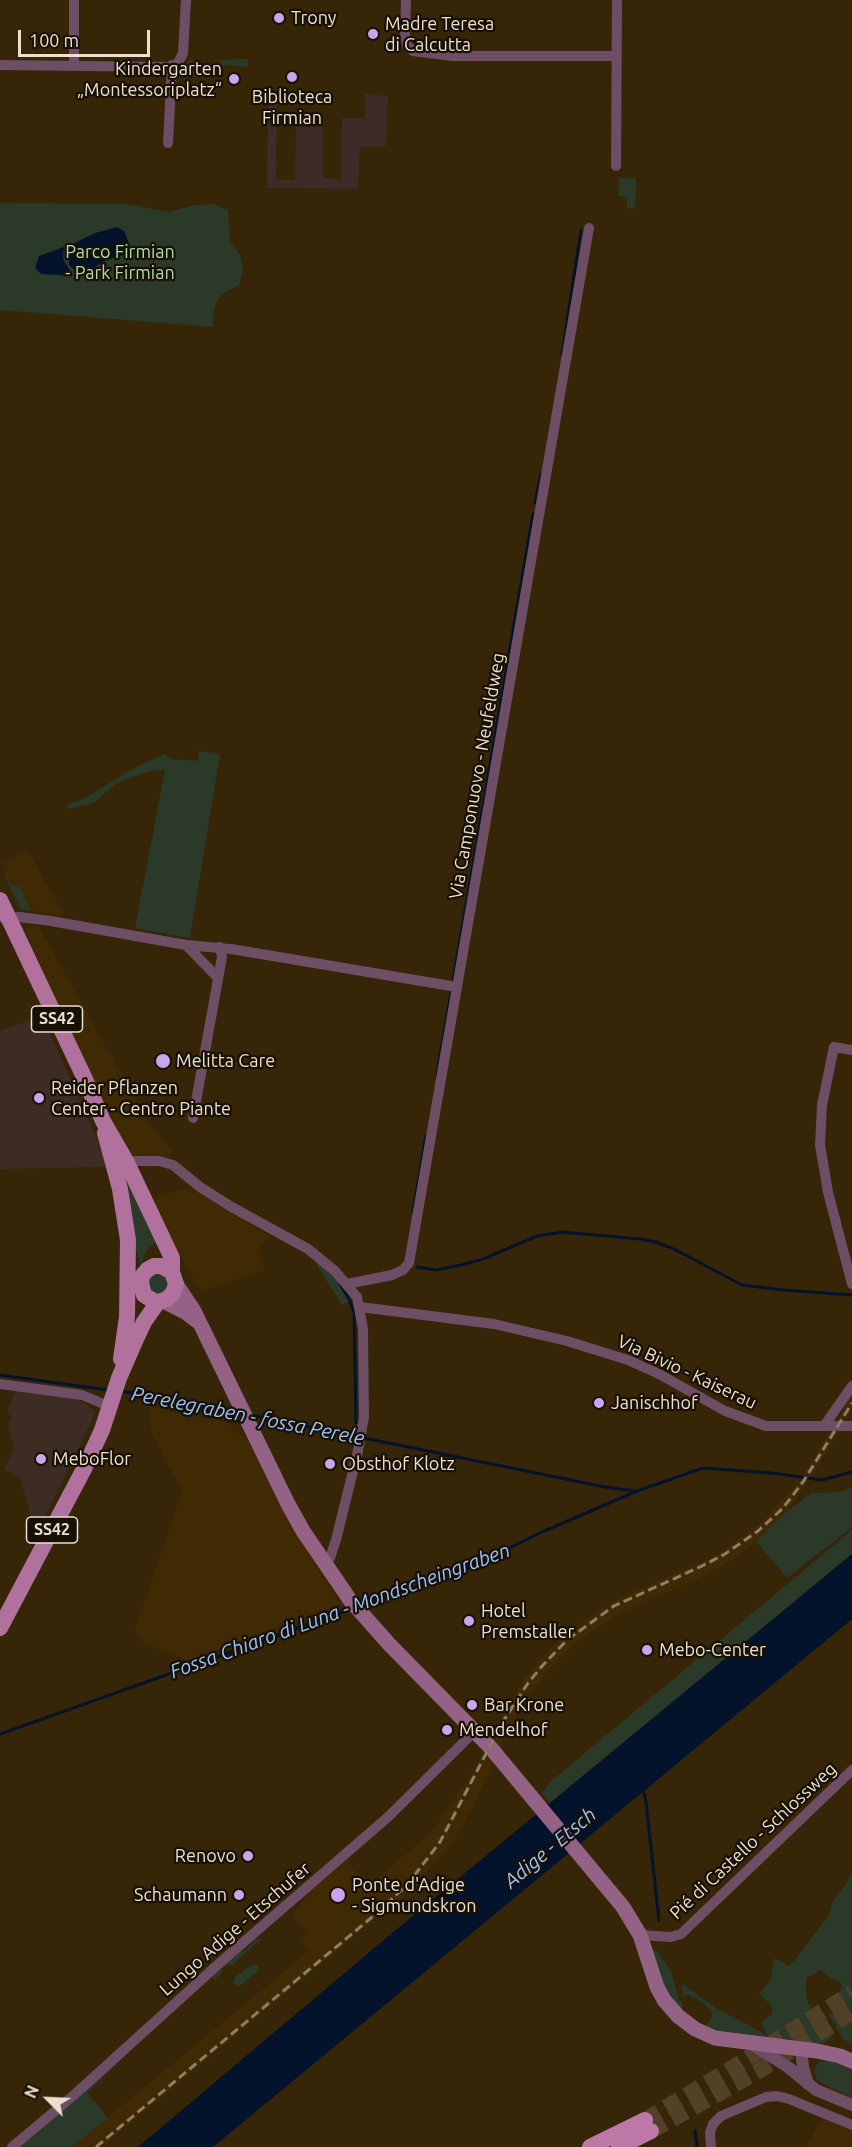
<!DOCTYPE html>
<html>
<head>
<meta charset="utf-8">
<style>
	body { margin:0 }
	#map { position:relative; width:852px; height:2147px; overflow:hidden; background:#372508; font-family:Ubuntu,sans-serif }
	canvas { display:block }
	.north { position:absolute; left:18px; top:2069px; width:60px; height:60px; -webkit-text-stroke:4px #181005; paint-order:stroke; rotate:294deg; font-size:16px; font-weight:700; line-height:24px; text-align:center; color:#ebe0d0 }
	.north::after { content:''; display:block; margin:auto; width:21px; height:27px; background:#ebe0d0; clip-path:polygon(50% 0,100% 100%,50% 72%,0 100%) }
	.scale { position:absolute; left:18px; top:30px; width:132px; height:27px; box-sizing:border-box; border:3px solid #ebe0d0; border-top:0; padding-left:8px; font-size:18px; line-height:21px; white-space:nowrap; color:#ebe0d0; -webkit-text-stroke:4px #181005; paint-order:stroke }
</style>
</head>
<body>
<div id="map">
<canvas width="852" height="2147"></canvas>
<div class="north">N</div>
<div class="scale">100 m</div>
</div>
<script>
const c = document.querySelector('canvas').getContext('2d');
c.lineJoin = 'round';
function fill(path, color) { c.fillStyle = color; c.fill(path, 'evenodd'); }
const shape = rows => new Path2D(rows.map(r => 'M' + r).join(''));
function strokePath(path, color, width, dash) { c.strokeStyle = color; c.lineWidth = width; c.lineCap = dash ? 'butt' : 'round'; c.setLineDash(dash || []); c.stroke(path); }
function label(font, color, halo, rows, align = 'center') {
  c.font = font + ' Ubuntu,sans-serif'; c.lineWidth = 4.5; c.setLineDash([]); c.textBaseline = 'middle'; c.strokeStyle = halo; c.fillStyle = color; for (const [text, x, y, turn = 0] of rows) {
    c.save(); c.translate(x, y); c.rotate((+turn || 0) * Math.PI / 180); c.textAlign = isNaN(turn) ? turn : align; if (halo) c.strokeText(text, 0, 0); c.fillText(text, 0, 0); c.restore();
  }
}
fill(shape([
	[42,1016,108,1164,102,1167,0,1169,0,1031],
	[16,1390,78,1399,96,1412,36,1535,20,1477,4,1470,14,1448,8,1426,11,1416,7,1412]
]), '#3d2c24');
fill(shape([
	[28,851,65,916,31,911,20,888,12,885,2,864],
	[38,925,147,1121,173,1151,166,1158,137,1158,129,1155,24,930],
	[193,1186,207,1198,269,1236,258,1250,265,1270,200,1292,150,1199],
	[852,1394,852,1412,808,1482,786,1512,756,1541,737,1557,699,1578,619,1613,582,1638,557,1661,540,1680,519,1710,473,1806,449,1848,405,1894,102,2147,72,2147,309,1951,301,1941,308,1932,291,1917,315,1886,347,1861,368,1887,432,1831,471,1775,503,1714,523,1681,540,1660,557,1642,601,1609,627,1595,717,1555,763,1521,799,1482],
	[149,1406,231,1424,233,1430,246,1437,300,1540,340,1604,188,1661,144,1643,134,1631,183,1489,166,1463,151,1432],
	[823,2118,852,2131,852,2147,805,2147]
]), '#402a04');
fill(shape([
	[365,94,388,96,386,146,360,147,358,189,267,188,268,96,277,95,276,179,295,180,296,127,323,127,323,178,341,179,342,118,365,118]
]), '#3e2b28');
fill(shape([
	[248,59,248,67,228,65,222,67,219,76,213,76,213,68,219,68,219,60],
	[198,60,197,77,173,77,175,73,189,61],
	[619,178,636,178,635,209,627,208,627,197,618,196],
	[0,203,127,204,169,212,195,205,213,204,228,210,230,242,240,255,243,270,239,285,222,294,216,303,213,314,213,327,0,310],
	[199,751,220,754,190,938,135,928,165,770,149,771,115,784,94,803,67,809,68,805,85,798,136,767,165,754,171,759,198,761],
	[6,873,12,885,20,887,31,911,20,909,4,874],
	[129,1182,157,1241,146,1251,141,1265,134,1244,125,1184],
	[322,1262,344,1288,351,1300,342,1305,316,1264],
	'148 1284a10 10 0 1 1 20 0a10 10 0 1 1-20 0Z',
	[852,1488,852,1527,787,1578,756,1541,786,1512,812,1493,839,1492],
	[852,1530,852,1554,550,1803,542,1793,550,1782],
	[852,1870,852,2044,843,2039,829,2015,835,2013,842,1985,838,1980,831,1979,821,1970,806,1978,806,1996,810,2007,825,2021,834,2034,832,2037,823,2044,768,2037,761,2023,772,2013,772,2006,759,1994,770,1981,774,1958,789,1966,797,1957,830,1914,832,1902,847,1883],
	[259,1938,260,1940,231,1966,228,1964,221,1969,223,1972,215,1979,212,1976,151,2030,87,2093,108,2118,72,2147,15,2147,239,1949,242,1952],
	[650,1948,658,1952,671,1971,679,2000,684,2005,680,2009,664,1989],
	[253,1964,258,1966,258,1971,240,1986,234,1985,233,1982,235,1977],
	[681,1983,718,2009,763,2033,768,2039,722,2032,706,2026,713,2016,710,2013,712,2011,695,1997,693,1998,687,1994,684,1997],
	[831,2060,852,2067,852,2098,817,2080,814,2071,818,2062]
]), '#2b3929');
fill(shape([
	[117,227,124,231,129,243,127,254,104,261,87,273,80,274,69,265,68,248,72,244,95,233],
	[64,247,63,259,73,276,41,274,35,268,39,256],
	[852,1554,852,1619,213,2147,138,2147,385,1939]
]), '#02132b');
strokePath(shape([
	[562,355,581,230],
	[535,503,541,474],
	[437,1074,533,514],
	[413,1212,426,1136],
	[417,1267,436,1270,461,1265,483,1259,537,1236,562,1232,640,1239,656,1242,676,1250,742,1285,784,1290,852,1295],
	[340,1284,349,1299,354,1312,356,1423],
	[0,1375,108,1390],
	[121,1391,238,1412],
	[251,1415,605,1487,635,1491],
	[361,1606,467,1569,542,1532,637,1491,703,1468,772,1473,822,1480,852,1472],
	[0,1734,351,1609],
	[643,1788,646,1802,659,1920],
	[695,2131,697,2147]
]), '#02132b', 3);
strokePath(shape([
	[645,2120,734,2067,852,1993],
	[651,2131,757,2072,852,2012]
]), '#524126', 16, [16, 8]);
strokePath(shape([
	[406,0,405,33,407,45,413,51,452,56,616,56],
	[0,65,169,67,178,63,183,53,186,0],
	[74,65,74,0],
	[168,143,172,65],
	[616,166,617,0],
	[3,918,19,917,51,921,186,945,231,949,457,987],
	[186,945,217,977],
	[852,1050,834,1047,822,1105,820,1145,828,1192,852,1284],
	[193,1118,222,957,220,947],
	[135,1161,159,1161,173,1165,200,1187,230,1206,308,1249,335,1271,357,1297,363,1329,364,1417,358,1451,336,1540,330,1558,325,1563],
	[347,1284,392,1275,403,1270,409,1263,589,228],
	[360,1307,494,1324,567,1341,628,1360,659,1374,725,1411,766,1426,852,1426],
	[0,1384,82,1395,111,1407],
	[824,1426,852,1386],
	[640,1935,671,1937,681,1934,852,1770],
	[12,2147,74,2095,223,1960,388,1817,475,1731],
	[711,2147,710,2133,713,2124,721,2116,766,2097,777,2096,789,2099,852,2125]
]), '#6d4e64', 10);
strokePath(shape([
	[751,2044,788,2067,816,2090,852,2105],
	[801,2049,803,2067,808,2084]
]), '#6d4e64', 12);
strokePath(shape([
	[176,1284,194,1311,288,1504,303,1531,350,1600,389,1644,490,1747,623,1907,640,1935,657,1987,664,2000,678,2016,695,2029,715,2038,817,2051,840,2056,852,2061],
	[163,1301,185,1312,197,1321]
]), '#936284', 15);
strokePath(shape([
	[0,900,84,1077,103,1121,126,1161,172,1258,172,1272,176,1284,173,1293,167,1299,158,1302,152,1300,144,1295,141,1283,142,1276,147,1270,154,1266,161,1266,172,1272],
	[105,1133,120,1189,128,1240,127,1317,121,1359],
	[0,1628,85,1467,102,1430,119,1378,136,1339,144,1322,158,1302]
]), '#b0729d', 16);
strokePath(shape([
	[590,2147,645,2120],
	[619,2147,651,2131]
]), '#be78a8', 16);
strokePath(shape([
	[96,2147,371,1918,407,1885,440,1842,502,1723,528,1683,543,1665,567,1640,614,1606,702,1566,725,1554,758,1531,783,1508,803,1482,852,1403]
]), '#8d7e67', 3, [9, 4.5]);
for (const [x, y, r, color] of [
	[279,18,6,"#c9a5ee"],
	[373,34,6,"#c9a5ee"],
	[292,77,6,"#c9a5ee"],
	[234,79,6,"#c9a5ee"],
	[163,1061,8,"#c9a5ee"],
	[39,1098,6,"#c9a5ee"],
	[599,1403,6,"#c9a5ee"],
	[41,1459,6,"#c9a5ee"],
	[330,1464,6,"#c9a5ee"],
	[469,1621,6,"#c9a5ee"],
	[647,1650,6,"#c9a5ee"],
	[472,1705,6,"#c9a5ee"],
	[447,1730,6,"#c9a5ee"],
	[248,1856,6,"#c9a5ee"],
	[239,1895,6,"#c9a5ee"],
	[338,1895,8,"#c9a5ee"]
]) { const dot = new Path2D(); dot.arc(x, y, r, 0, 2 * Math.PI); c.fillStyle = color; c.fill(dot); strokePath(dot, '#181005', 2); }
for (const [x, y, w] of [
	[57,1019,51],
	[52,1530,51]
]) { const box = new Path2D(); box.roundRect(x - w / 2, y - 13, w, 26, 4.5); c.fillStyle = '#181005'; c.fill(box); strokePath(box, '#ebe0d0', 1.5); }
label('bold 16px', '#ebe0d0', null, [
	["SS42",57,1019],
	["SS42",52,1530]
]);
label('18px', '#ebe0d0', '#181005', [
	["Trony",291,18],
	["Madre Teresa",385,24],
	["di Calcutta",385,45],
	["Kindergarten",222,69,"right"],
	["„Montessoriplatz“",222,90,"right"],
	["Biblioteca",292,97,"center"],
	["Firmian",292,118,"center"],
	["Melitta Care",176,1061],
	["Reider Pflanzen",51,1088],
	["Center - Centro Piante",51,1109],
	["Janischhof",611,1403],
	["MeboFlor",53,1459],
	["Obsthof Klotz",342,1464],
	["Hotel",481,1611],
	["Premstaller",481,1632],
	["Mebo-Center",659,1650],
	["Bar Krone",484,1705],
	["Mendelhof",459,1730],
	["Renovo",236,1856,"right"],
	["Ponte d'Adige",352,1885],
	["- Sigmundskron",352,1906],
	["Schaumann",227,1895,"right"]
], 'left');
label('18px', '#b0dda9', '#181005', [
	["Parco Firmian",120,252],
	["- Park Firmian",120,273]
]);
label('18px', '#ebe0d0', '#181005', [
	["Via Camponuovo - Neufeldweg",477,776,-80],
	["Via Bivio - Kaiserau",687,1372,25],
	["Pié di Castello - Schlossweg",753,1841,-43],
	["Lungo Adige - Etschufer",235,1929,-41]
]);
label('italic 20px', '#9bc3f7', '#181005', [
	["Perelegraben - fossa Perele",248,1416,11],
	["Fossa Chiaro di Luna - Mondscheingraben",340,1611,-20],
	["Adige - Etsch",550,1848,-40]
]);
</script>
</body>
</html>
